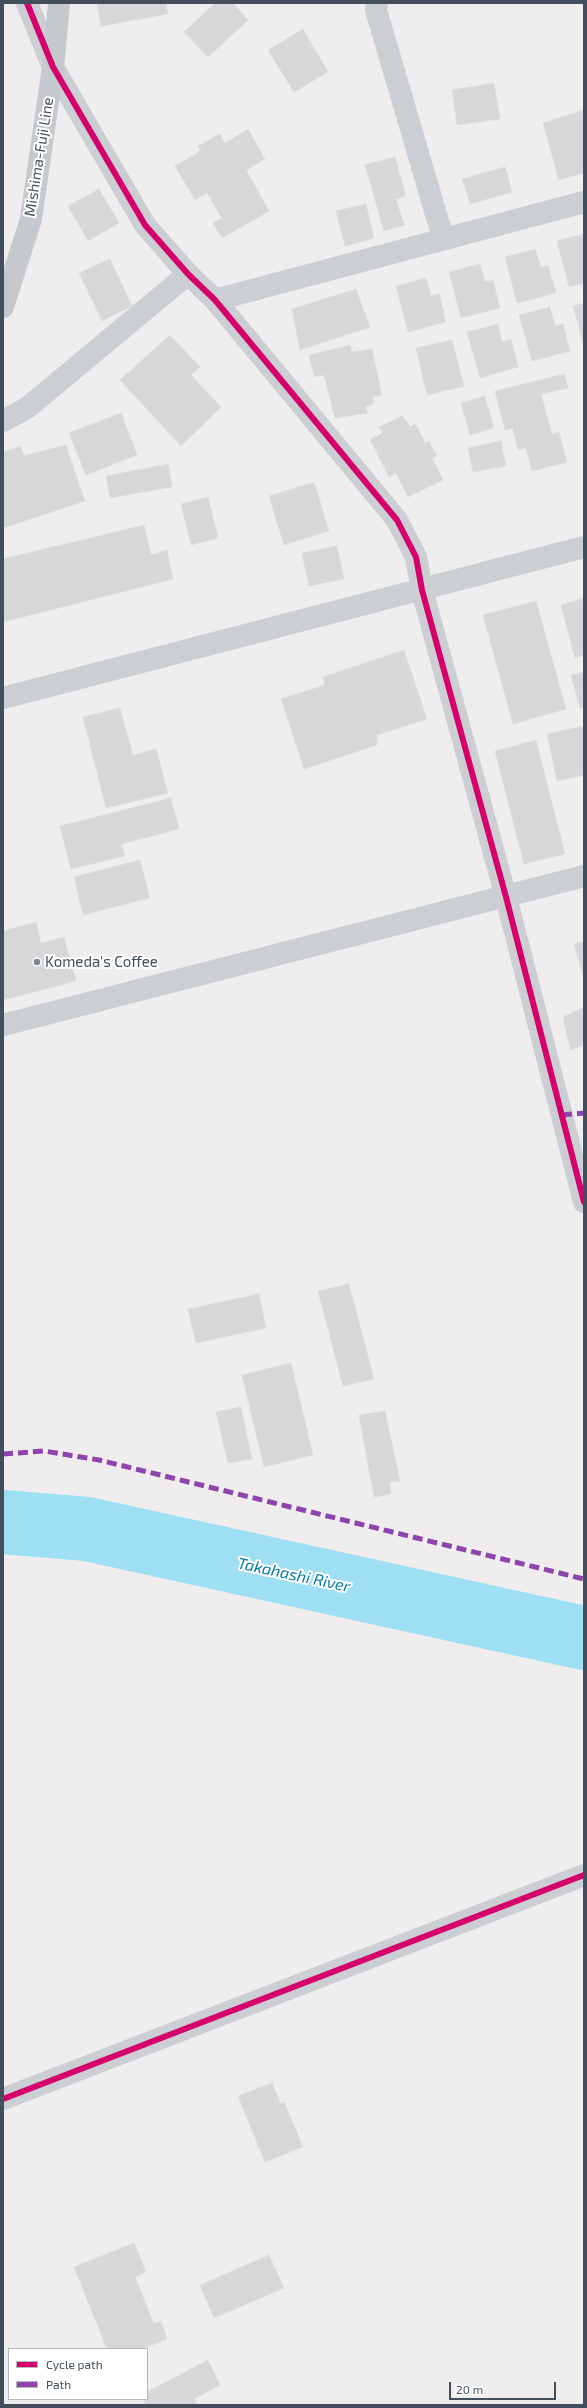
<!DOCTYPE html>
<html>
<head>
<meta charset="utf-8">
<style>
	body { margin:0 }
	#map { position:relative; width:587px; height:2408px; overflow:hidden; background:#efeded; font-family:"Exo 2",sans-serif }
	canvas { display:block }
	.frame { position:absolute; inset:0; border:4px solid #434f5c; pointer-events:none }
	.legend { position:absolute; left:8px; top:2348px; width:140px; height:52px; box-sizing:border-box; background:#fff; border:1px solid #b4b9be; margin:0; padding:5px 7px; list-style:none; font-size:12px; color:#434f5c }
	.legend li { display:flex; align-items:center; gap:8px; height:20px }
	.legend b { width:20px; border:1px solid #b4b9be }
	.scale { position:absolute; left:449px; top:2382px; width:107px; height:18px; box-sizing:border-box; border:2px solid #434f5c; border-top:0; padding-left:5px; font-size:12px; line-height:14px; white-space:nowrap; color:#434f5c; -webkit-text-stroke:3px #fff; paint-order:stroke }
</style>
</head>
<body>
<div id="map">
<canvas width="587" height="2408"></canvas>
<div class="frame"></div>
<ul class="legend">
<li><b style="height:5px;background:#d6006c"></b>Cycle path</li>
<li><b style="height:5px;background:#8e44ad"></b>Path</li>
</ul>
<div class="scale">20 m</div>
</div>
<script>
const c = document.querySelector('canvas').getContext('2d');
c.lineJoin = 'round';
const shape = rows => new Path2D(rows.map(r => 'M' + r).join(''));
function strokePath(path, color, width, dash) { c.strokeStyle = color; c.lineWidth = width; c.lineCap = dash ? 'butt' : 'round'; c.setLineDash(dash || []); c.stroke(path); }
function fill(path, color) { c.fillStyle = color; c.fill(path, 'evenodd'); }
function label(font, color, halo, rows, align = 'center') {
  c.font = font + ' "Exo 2",sans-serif'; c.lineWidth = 4; c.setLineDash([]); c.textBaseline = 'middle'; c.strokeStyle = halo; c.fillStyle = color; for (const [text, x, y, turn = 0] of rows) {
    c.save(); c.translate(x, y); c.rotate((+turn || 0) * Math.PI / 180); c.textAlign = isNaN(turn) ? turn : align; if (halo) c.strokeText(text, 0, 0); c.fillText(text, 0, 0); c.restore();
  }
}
strokePath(shape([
	[3,1522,87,1529,584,1638]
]), '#9edff3', 64);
const building = shape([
	[97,3,166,3,168,14,101,26,97,3],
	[215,3,233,3,248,20,208,57,184,32,215,3],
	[303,29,328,72,294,92,268,50,303,29],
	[494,83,500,119,457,125,452,90,494,83],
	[584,110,584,173,559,180,543,123,584,110],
	[248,129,265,159,246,170,269,211,222,238,213,223,222,218,207,193,195,200,175,166,201,151,198,146,220,134,225,143,248,129],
	[395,157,406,196,396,199,404,225,384,231,365,165,395,157],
	[505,167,512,192,470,204,462,179,505,167],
	[99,189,119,223,88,241,68,206,99,189],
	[366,204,374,238,345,246,336,211,366,204],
	[584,234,584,283,569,287,557,241,584,234],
	[535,249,541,267,548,265,556,293,517,303,505,257,535,249],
	[110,259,132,306,102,321,79,273,110,259],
	[480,264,485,282,493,280,500,308,461,318,449,272,480,264],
	[426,278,431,296,439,294,446,322,408,332,396,286,426,278],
	[356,289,370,327,300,350,292,309,356,289],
	[584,303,584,346,573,306,584,303],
	[550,307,555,326,563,324,570,351,532,361,519,315,550,307],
	[498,324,502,342,511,339,518,367,480,378,467,332,498,324],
	[170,335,200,367,191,375,221,407,181,446,120,380,170,335],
	[452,340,464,386,427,395,416,348,452,340],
	[350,345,352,352,372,349,382,395,373,397,374,404,365,407,368,413,335,418,324,375,314,377,309,355,350,345],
	[564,374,568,388,541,394,552,434,559,432,567,462,532,471,526,448,518,450,513,428,505,430,495,391,564,374],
	[485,396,494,428,470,435,461,403,485,396],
	[121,413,137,455,86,475,69,433,121,413],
	[402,416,411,427,415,423,425,443,429,441,437,456,432,458,443,480,408,497,396,473,389,477,370,439,383,433,379,427,402,416],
	[501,441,506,466,473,472,468,448,501,441],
	[66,445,85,501,3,528,3,452,20,446,24,456,66,445],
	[168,464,172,487,110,498,106,476,168,464],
	[314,482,329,531,284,545,269,496,314,482],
	[208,497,218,538,191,545,181,504,208,497],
	[144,525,151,555,167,550,173,579,3,622,3,559,144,525],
	[337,546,344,579,309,586,302,553,337,546],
	[584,598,584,655,575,658,561,605,584,598],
	[536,601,566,709,513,724,483,615,536,601],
	[404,650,427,719,377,735,377,745,304,769,281,699,325,685,323,677,404,650],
	[584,672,584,707,580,708,571,675,584,672],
	[120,708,133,755,156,749,168,793,106,808,83,717,120,708],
	[584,726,584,775,557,781,547,734,584,726],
	[536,740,565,854,524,864,495,751,536,740],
	[171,798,179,829,121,844,125,856,71,869,60,826,171,798],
	[140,860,150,898,83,915,74,877,140,860],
	[36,922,41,943,64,937,76,981,3,1000,3,931,36,922],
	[584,941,584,978,574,944,584,941],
	[584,1007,584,1045,570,1050,563,1017,584,1007],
	[349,1284,374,1379,343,1386,318,1291,349,1284],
	[259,1294,266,1328,196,1343,188,1309,259,1294],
	[291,1363,313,1455,264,1467,242,1375,291,1363],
	[241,1407,252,1459,228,1463,216,1412,241,1407],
	[385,1411,400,1481,390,1482,391,1494,374,1497,359,1415,385,1411],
	[272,2083,281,2104,284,2102,303,2147,265,2162,238,2096,272,2083],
	[134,2243,146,2272,135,2277,154,2324,161,2321,167,2339,142,2349,107,2349,74,2267,134,2243],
	[269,2255,284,2288,214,2318,200,2285,269,2255],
	[208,2360,220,2385,194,2399,197,2405,146,2405,143,2399,147,2399,147,2392,208,2360]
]);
fill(building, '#d7d6d9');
strokePath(building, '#dfdfe0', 1);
strokePath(shape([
	[27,3,53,67,145,225,188,274,215,300,397,520,416,557,422,590,506,897,584,1202],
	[377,3,376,10,443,238],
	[215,300,584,202],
	[3,421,27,408,188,274],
	[3,698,584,547],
	[3,1025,584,876],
	[3,2099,584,1875]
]), '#cbced2', 22);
strokePath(shape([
	[3,307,31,219,53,67,59,3]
]), '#c5c9ce', 22);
strokePath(shape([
	[562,1115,584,1113],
	[3,1454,44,1451,99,1460,584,1579]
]), '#8e44ad', 5, [10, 5]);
strokePath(shape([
	[27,3,53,67,145,225,188,274,215,300,397,520,416,557,422,590,506,897,584,1202],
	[3,2099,584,1875]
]), '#d6006c', 6);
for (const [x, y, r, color] of [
	[37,962,4,"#7f868f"]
]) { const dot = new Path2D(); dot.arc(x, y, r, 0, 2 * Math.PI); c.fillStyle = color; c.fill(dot); strokePath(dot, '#fff', 1.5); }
label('15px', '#434f5c', '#fff', [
	["Mishima-Fuji Line",39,157,-81]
]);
label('15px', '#434f5c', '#fff', [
	["Komeda's Coffee",45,962]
], 'left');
label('italic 16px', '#027ba2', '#fff', [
	["Takahashi River",294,1575,12]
]);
</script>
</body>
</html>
